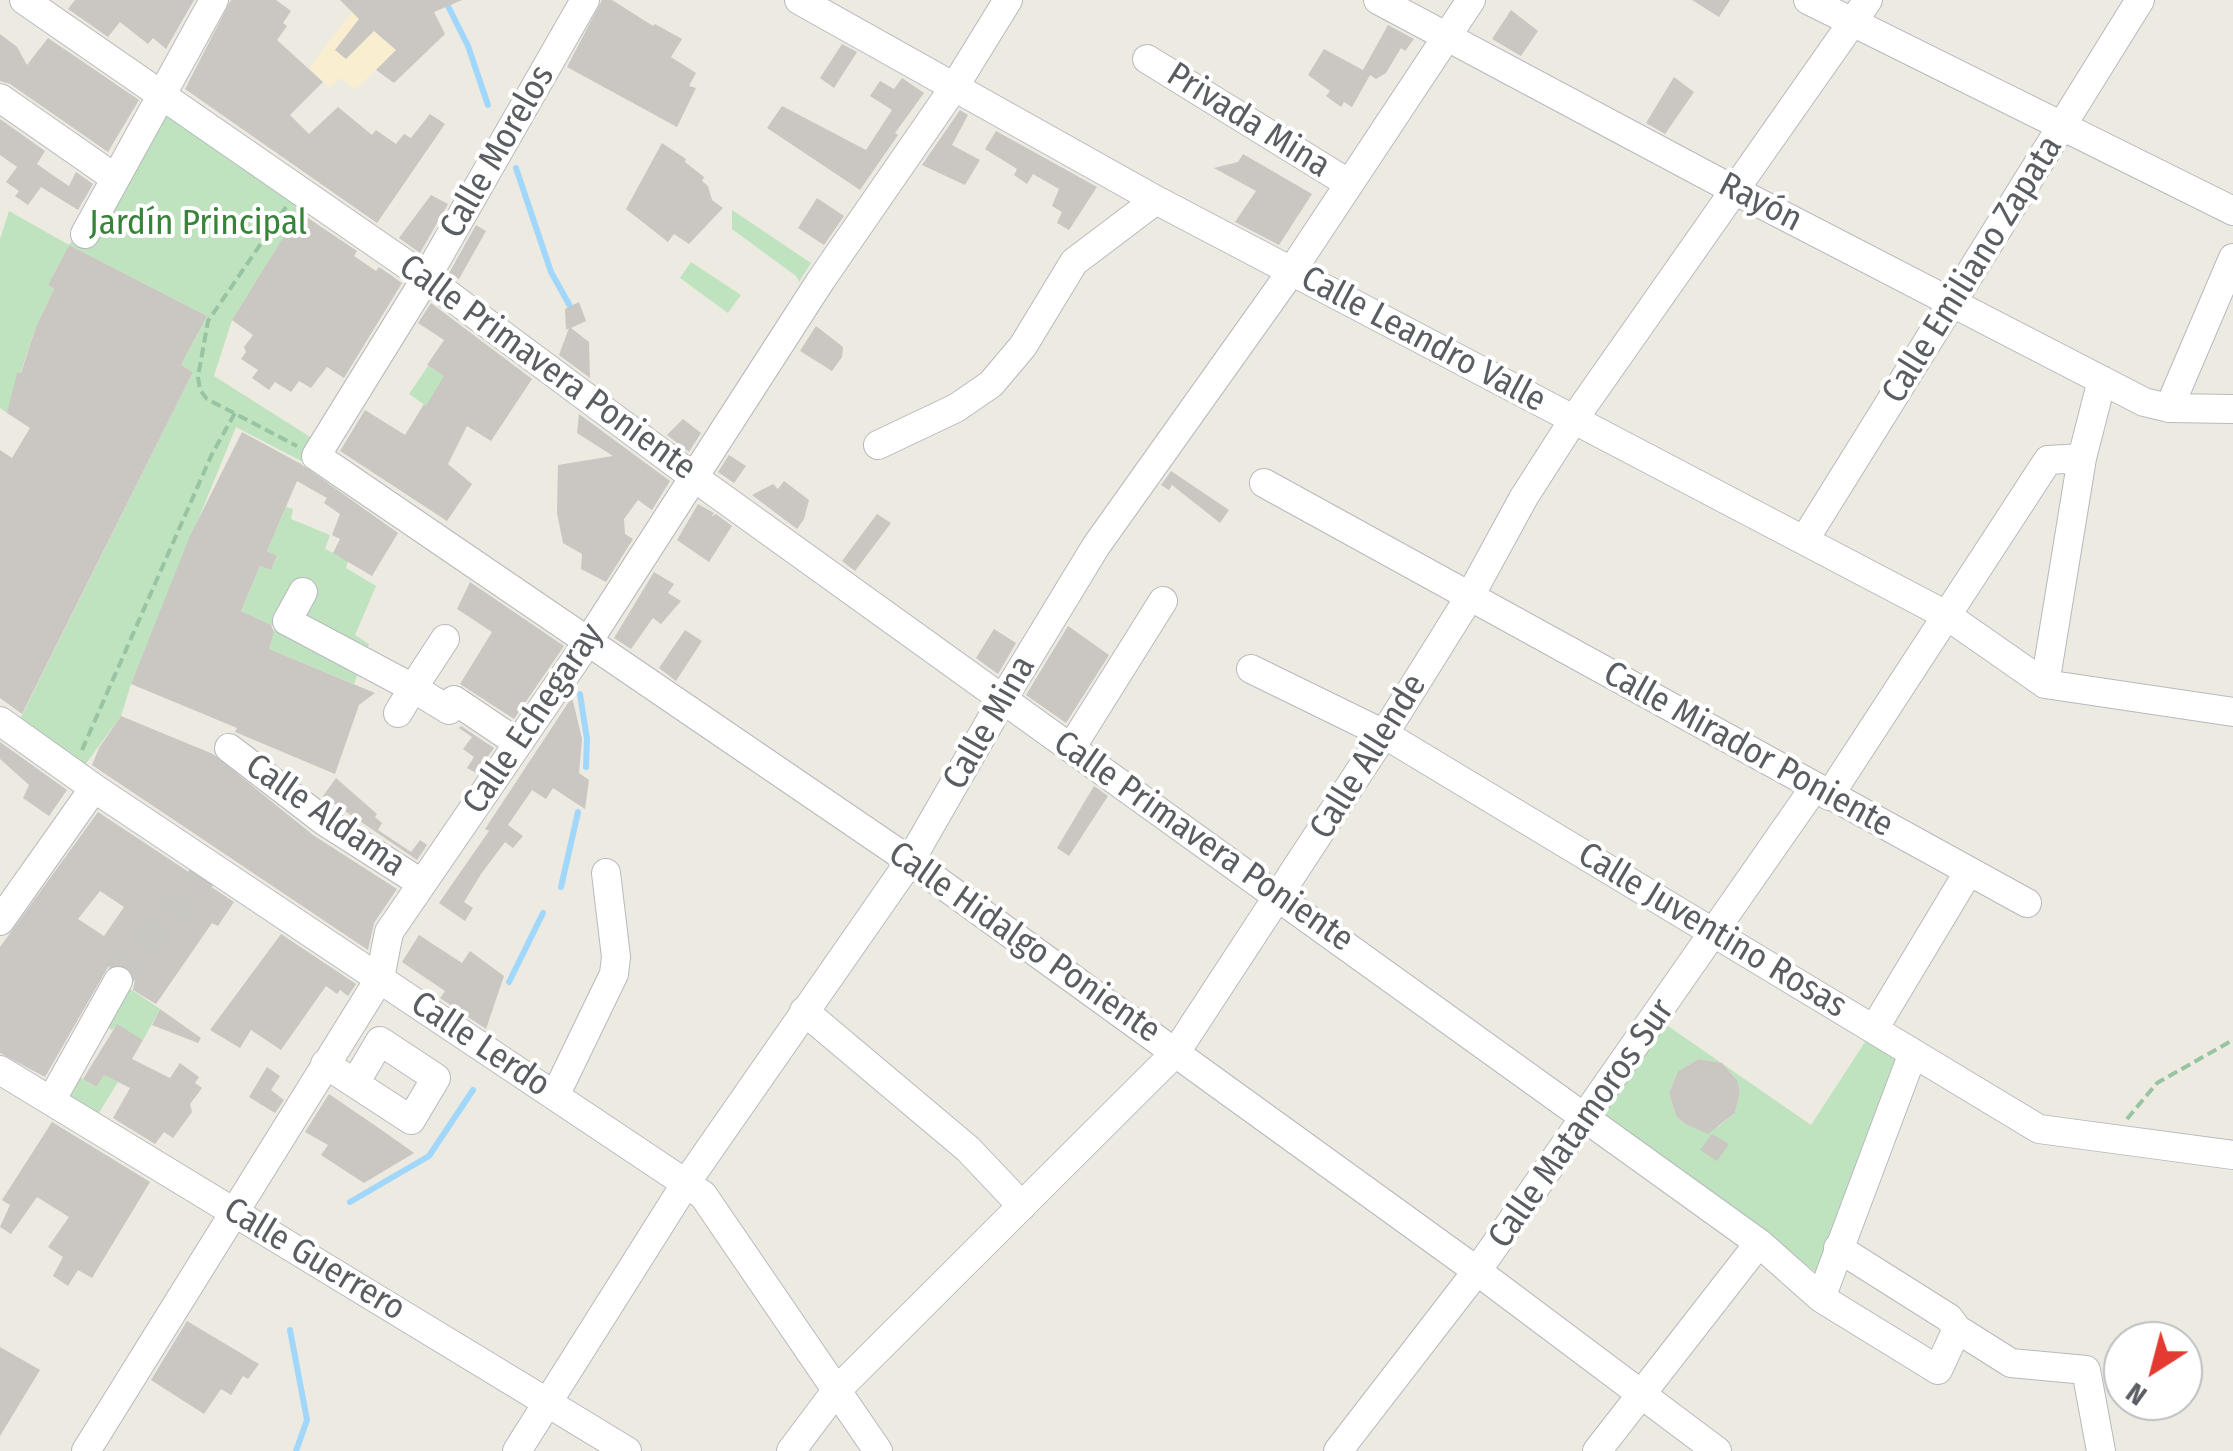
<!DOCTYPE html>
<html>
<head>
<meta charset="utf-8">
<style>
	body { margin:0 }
	#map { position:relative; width:2233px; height:1451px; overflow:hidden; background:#eceae1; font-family:"Fira Sans Condensed",sans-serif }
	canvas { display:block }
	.north { position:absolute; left:2103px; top:1321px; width:100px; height:100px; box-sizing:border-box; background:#fff; border:2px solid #bdbfc0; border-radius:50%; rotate:216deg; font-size:28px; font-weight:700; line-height:40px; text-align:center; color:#5a5e62 }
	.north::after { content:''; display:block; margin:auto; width:35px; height:45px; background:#e33a31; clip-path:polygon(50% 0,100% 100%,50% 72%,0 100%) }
</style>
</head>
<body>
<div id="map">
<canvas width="2233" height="1451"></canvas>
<div class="north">N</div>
</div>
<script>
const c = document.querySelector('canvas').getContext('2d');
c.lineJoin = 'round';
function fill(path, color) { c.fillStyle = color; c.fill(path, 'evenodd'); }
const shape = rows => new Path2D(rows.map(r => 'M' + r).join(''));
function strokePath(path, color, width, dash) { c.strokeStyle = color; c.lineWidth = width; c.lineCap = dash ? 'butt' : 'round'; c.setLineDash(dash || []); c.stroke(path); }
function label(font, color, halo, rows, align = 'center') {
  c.font = font + ' "Fira Sans Condensed",sans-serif'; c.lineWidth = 8; c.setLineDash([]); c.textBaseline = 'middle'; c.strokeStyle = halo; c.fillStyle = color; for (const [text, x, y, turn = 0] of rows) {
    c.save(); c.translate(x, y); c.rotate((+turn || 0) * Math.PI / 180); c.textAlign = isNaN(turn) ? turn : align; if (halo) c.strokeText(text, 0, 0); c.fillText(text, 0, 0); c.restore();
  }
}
fill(shape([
	[163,103,302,208,232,320,214,376,315,440,307,464,236,427,131,684,121,716,82,769,18,723,193,372,181,365,207,316,69,245,48,285,54,289,36,327,7,413,0,408,0,239,9,211,69,245],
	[732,210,811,263,799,282,796,276,732,229],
	[691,262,741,295,728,313,680,278],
	[428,366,444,376,435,412,409,394],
	[286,507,293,509,291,519,330,535,325,549,348,560,346,568,376,586,355,635,369,644,354,684,269,649,275,627,241,611,260,566,271,570,277,557,267,551],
	[129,988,160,1009,143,1040,117,1025,112,1030,106,1026],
	[1665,1024,1811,1125,1867,1039,1899,1057,1819,1274,1598,1121],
	[1699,1059,1722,1063,1737,1080,1740,1091,1735,1113,1718,1127,1707,1130,1685,1124,1676,1116,1669,1093,1678,1071],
	[77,1075,95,1087,104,1075,118,1082,97,1116,64,1096]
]), '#bfe3be');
fill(shape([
	[352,12,396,50,355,90,341,78,330,88,309,68]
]), '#f9eed0');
strokePath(shape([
	[445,0,468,46,488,105],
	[516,168,551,272,570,306],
	[580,694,587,739,586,767],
	[561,887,578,812],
	[509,982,543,913],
	[350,1202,429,1156,473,1090],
	[290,1330,307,1420,296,1451]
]), '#a2d7fc', 6);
fill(shape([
	[75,0,194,0,166,49,153,38,148,44,120,22,108,37,68,9],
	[231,0,276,0,291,11,283,23,287,26,277,40,323,82,290,115,309,134,338,107,372,135,376,130,396,144,404,134,411,138,430,114,445,124,377,223,185,89],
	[340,0,462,0,434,12,445,34,394,83,376,70,396,50,374,31,346,59,335,50,359,19],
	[602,0,612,0,653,26,655,24,682,39,671,57,696,73,689,86,696,88,677,127,567,67],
	[1692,0,1730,0,1719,17],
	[1511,10,1538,31,1521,56,1492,39],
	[1388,25,1414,39,1405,51,1401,48,1386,73,1376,79,1370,75,1352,107,1344,102,1341,107,1326,96,1330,91,1308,75,1324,49,1363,70],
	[0,34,17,47,27,65,48,38,139,100,108,152,10,84,0,81],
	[842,44,857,52,834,88,820,78],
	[1674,77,1694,92,1665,134,1646,123],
	[902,78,924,93,895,133,898,135,860,190,767,128,782,106,866,150,892,110,870,96,880,81,894,89],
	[960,110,968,115,952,145,980,160,965,185,922,165],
	[0,119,45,151,37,164,54,176,69,186,76,172,93,184,78,210,41,187,28,205,15,196,19,191,6,182,17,167,0,155],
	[996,131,1097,187,1069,230,1057,223,1062,212,1052,206,1059,189,1033,174,1027,184,1014,175,1017,169,985,149],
	[662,143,686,159,685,162,704,177,702,181,708,186,712,200,723,208,689,244,674,234,668,242,626,209],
	[1243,154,1312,194,1279,245,1235,222,1256,191,1214,168,1238,162],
	[431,195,448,204,420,253,399,238],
	[817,198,844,216,824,245,798,228],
	[299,212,357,251,354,256,376,271,379,267,402,283,344,378,327,367,311,388,299,381,291,392,275,382,269,390,252,378,258,370,241,359,246,352,244,347,253,335,232,320],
	[476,225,486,231,459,279,449,273],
	[69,245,207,316,181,365,193,372,22,714,0,698,0,450,12,458,30,428,7,413,17,373,21,373,36,327,54,289,48,285],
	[579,302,586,321,571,328,589,342,590,378,559,355,569,328,566,330,565,309],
	[431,303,532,379,491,441,467,426,448,464,472,484,447,521,340,451,365,410,405,435,424,404,426,406,444,376,427,365,444,340,418,323],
	[816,326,843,347,842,357,832,371,800,351],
	[579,414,670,481,652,510,638,500,624,519,625,534,633,539,606,582,581,569,582,554,563,543,557,513,558,465,613,456,577,433],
	[683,419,701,433,689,452,667,435],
	[242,432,301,464,398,533,372,576,333,553,340,539,332,535,340,514,324,503,327,498,297,481,267,551,277,556,271,570,260,566,241,611,271,625,274,632,269,649,375,693,359,705,335,774,240,734,235,732,237,728,131,684,190,536],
	[729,455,746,466,734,483,718,472],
	[1171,471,1229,510,1220,523,1172,485,1169,490,1161,485],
	[784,481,809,500,804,519,797,529,752,495,773,484,778,489],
	[698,504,714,513,711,517,716,514,732,526,709,562,677,540],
	[877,514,891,523,855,571,842,561],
	[654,572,674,584,668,593,681,601,661,624,653,618,631,649,614,638],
	[470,582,564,646,514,719,460,684,492,632,457,609],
	[1068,626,1109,655,1066,723,1026,695],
	[994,629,1016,643,998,674,976,658],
	[685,630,702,641,676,681,659,668],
	[572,697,582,739,579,773,589,780,585,809,553,788,546,799,532,790,508,825,523,836,513,848,505,842,481,874,464,902,473,908,465,921,439,903,489,831,485,829],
	[121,716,213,754,313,835,397,889,374,923,368,950,92,765,99,748],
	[461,726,494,748,476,773,467,768,474,757,463,749,472,737,459,728],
	[0,742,67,790,49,816,23,798,29,785,0,759],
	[336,778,377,814,375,817,382,823,378,830,411,852,420,840,427,845,417,860,323,796],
	[1094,786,1108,796,1069,856,1057,848],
	[98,812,234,902,218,926,212,923,156,1004,133,990,135,980,127,966,117,964,108,967,45,1077,0,1053,0,947],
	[100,891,124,907,104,936,78,919],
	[281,934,356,984,348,996,340,990,337,994,326,986,281,1050,251,1030,240,1048,210,1030],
	[419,935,462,963,470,951,504,976,486,1029,440,998,445,991,402,962],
	[160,1009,201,1038,198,1043,152,1025],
	[117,1024,143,1040,132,1059,170,1078,180,1063,199,1077,195,1083,202,1088,190,1104,192,1112,173,1138,164,1132,155,1144,113,1118,130,1088,104,1075,96,1087,83,1079],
	[1699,1059,1722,1063,1737,1080,1740,1091,1735,1113,1708,1134,1685,1124,1676,1116,1669,1093,1678,1071],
	[267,1067,280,1076,271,1090,284,1100,275,1113,249,1097],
	[329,1094,383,1131,414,1153,364,1183,321,1155,328,1145,305,1132],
	[52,1122,150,1182,92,1278,78,1270,68,1286,53,1276,63,1257,48,1247,69,1217,37,1197,11,1234,0,1227,10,1205,2,1200],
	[1712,1134,1729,1144,1717,1161,1700,1150],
	[187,1321,259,1364,248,1379,243,1376,231,1395,221,1389,204,1414,151,1380],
	[0,1347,40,1370,0,1436]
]), '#cac6c1');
strokePath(shape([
	[118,981,127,965,206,872]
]), '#c8c7c1', 28, [28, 14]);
const minor = shape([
	[24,0,426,278,695,478,1759,1243,1821,1298,1938,1370,1957,1329],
	[585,0,426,278,316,456,910,861,1477,1271,1717,1451],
	[799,0,1156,200,1946,615,2045,684,2233,712],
	[1378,0,1734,190,2144,402,2169,408,2233,409],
	[1808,0,2233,211],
	[1147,59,1348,183],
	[0,98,115,178],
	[85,234,214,0],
	[2169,408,2233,258],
	[878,445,956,408,991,384,1023,346,1074,262,1156,200],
	[1264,483,2027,903],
	[1805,539,2140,0],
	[303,592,287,621,413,688,398,713],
	[445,639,413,688,449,710,454,700,518,743],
	[1251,669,1384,734,2039,1129,2233,1155],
	[2045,684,2082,458,2102,380],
	[0,721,94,788,703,1195,878,1451],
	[229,748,324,821,421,883],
	[1071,748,1163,601],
	[1829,796,2048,460,2082,458],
	[0,921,94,788],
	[804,1011,968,1149,1022,1206],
	[1874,1029,1969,871],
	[325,1064,411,1120,436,1078,380,1041,355,1083],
	[0,1070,627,1451],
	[555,1096,614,974,616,957,606,873],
	[51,1101,118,981],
	[1838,1248,1949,1318,1957,1329,2011,1363,2086,1370,2101,1451],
	[1821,1298,1913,1053],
	[86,1451,380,978,389,932,589,640,821,280,955,86,1008,0],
	[517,1451,686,1183,910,861,1003,699,1096,546,1291,272,1471,0],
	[791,1451,836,1391,1176,1052,1384,734,1470,596,1524,497,1574,419,1868,0],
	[1338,1451,1477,1271,1814,788],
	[1597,1451,1759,1243]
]);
strokePath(minor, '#b7b9be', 30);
strokePath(shape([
	[286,207,208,321,198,377,200,390,207,399,297,446],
	[82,750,212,454,235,413],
	[2127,1119,2157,1083,2233,1040]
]), '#98c4a3', 4, [10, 5]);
strokePath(minor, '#fff', 28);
label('35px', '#5a5e62', '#fff', [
	["Privada Mina",1248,121,32],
	["Calle Morelos",498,152,-60],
	["Rayón",1760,203,27],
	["Calle Emiliano Zapata",1973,270,-58],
	["Calle Leandro Valle",1423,340,28],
	["Calle Primavera Poniente",547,368,36],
	["Calle Echegaray",534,719,-56],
	["Calle Mina",990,723,-60],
	["Calle Mirador Poniente",1748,750,29],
	["Calle Allende",1369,757,-58],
	["Calle Aldama",325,816,35],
	["Calle Primavera Poniente",1203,842,35],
	["Calle Juventino Rosas",1712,931,31],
	["Calle Hidalgo Poniente",1024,943,35],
	["Calle Lerdo",480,1045,34],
	["Calle Matamoros Sur",1582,1124,-55],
	["Calle Guerrero",314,1260,31]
]);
label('35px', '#378339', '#fff', [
	["Jardín Principal",198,224]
]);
</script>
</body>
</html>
